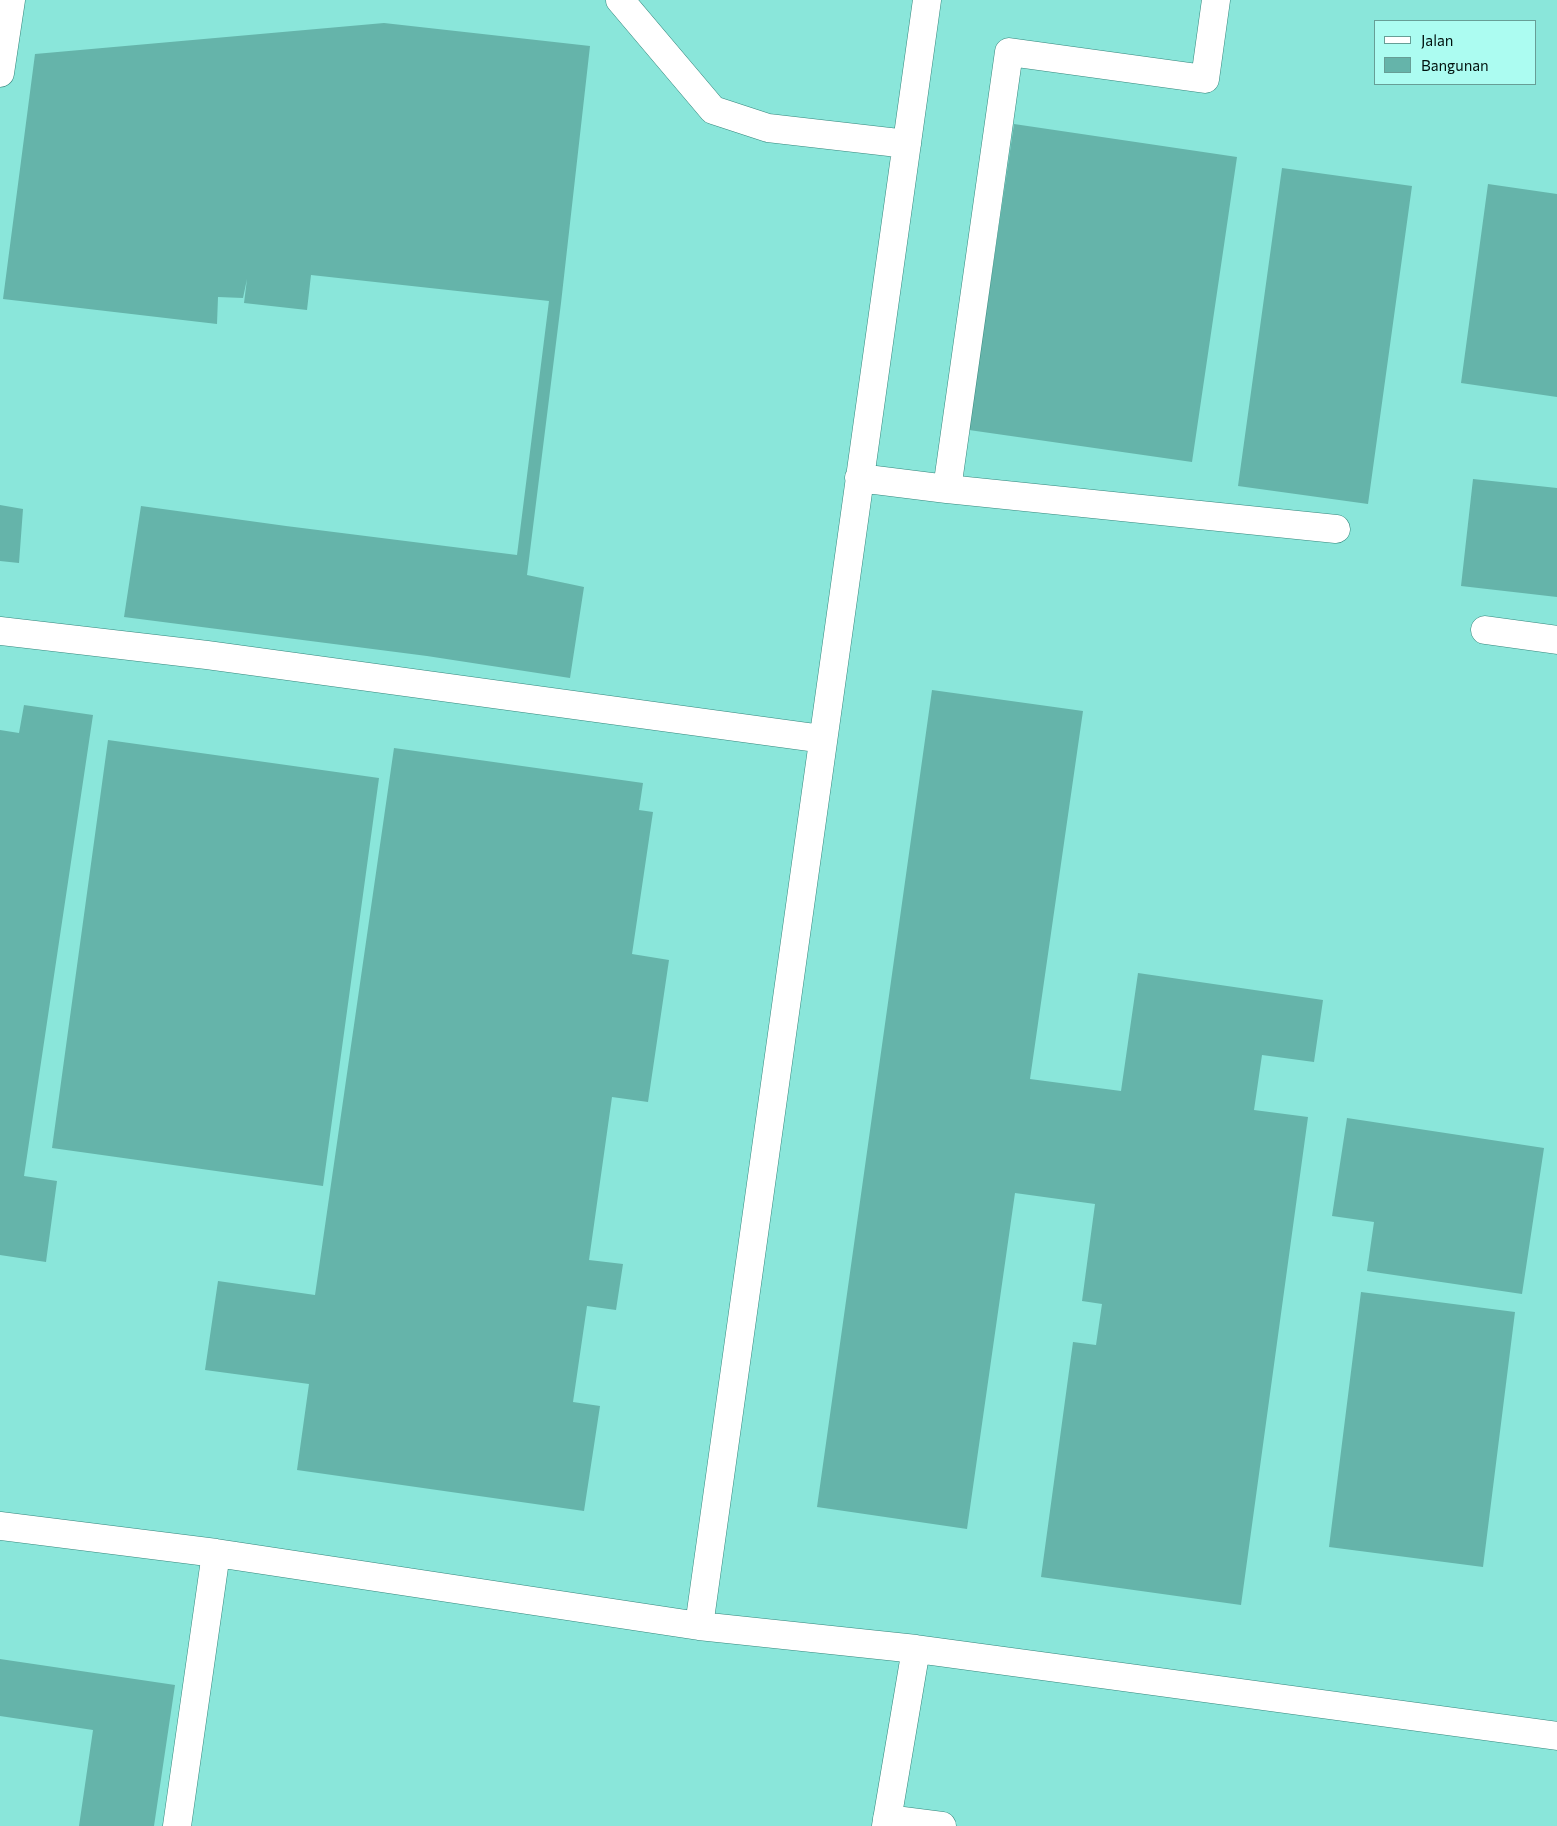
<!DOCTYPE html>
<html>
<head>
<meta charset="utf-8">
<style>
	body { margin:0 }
	#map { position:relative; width:1557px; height:1826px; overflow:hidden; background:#9fefe4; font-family:Commissioner,sans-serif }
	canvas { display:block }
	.legend { position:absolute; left:1374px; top:20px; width:162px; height:65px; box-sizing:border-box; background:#acfcf1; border:1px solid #679e96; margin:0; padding:6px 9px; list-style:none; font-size:15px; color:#00110e }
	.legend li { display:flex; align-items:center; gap:10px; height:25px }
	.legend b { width:25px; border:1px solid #679e96 }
</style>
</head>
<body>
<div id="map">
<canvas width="1557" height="1826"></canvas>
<ul class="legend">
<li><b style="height:6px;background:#fff"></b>Jalan</li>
<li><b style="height:14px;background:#65b4aa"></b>Bangunan</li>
</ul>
</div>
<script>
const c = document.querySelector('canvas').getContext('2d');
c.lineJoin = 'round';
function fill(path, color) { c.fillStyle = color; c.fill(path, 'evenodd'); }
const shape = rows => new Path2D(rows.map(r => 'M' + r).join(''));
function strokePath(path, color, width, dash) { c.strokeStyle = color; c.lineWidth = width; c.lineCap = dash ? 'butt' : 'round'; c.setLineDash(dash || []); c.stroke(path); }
fill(shape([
	[0,0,1557,0,1557,1826,0,1826],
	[1376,21,1536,21,1536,84,1376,84]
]), '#8ae6da');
fill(shape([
	[384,23,590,46,561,303,527,575,584,587,570,678,427,656,124,617,141,506,286,526,517,555,549,301,311,275,307,310,244,303,247,279,243,298,218,297,217,324,3,299,35,54],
	[1014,124,1237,157,1192,462,969,430],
	[1282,168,1412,186,1368,504,1238,486],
	[1488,184,1557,194,1557,397,1461,383],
	[1473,479,1557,488,1557,597,1461,586],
	[0,505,23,509,19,563,0,561],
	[932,690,1083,711,1030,1079,1121,1091,1138,973,1323,1000,1314,1062,1262,1055,1254,1110,1308,1117,1241,1605,1041,1577,1073,1342,1096,1345,1102,1304,1082,1301,1095,1204,1015,1193,967,1529,817,1507],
	[24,705,93,715,24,1176,57,1181,46,1262,0,1255,0,730,19,733],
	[108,740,379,778,323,1186,52,1148],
	[394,748,643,783,639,810,653,812,632,954,669,960,648,1102,612,1097,589,1260,623,1264,616,1310,587,1306,573,1402,600,1406,584,1511,297,1470,309,1384,205,1370,218,1281,315,1295],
	[1347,1118,1544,1148,1522,1294,1367,1271,1374,1222,1332,1216],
	[1361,1292,1515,1312,1483,1567,1329,1547],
	[0,1659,175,1685,154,1826,79,1826,93,1730,0,1716]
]), '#65b4aa');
const minor = shape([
	[620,0,713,110,768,128,907,144],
	[1216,0,1205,79,1009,52,947,489,1336,529],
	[0,73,11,0],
	[859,478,947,489],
	[1485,630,1557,640],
	[0,631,207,655,823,739],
	[0,1526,216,1553,699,1626,916,1649,1557,1736],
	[699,1626,927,0],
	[887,1819,942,1826],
	[177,1826,216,1553],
	[886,1826,916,1649]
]);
strokePath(minor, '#35877d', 29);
strokePath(minor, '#fff', 28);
</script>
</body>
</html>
